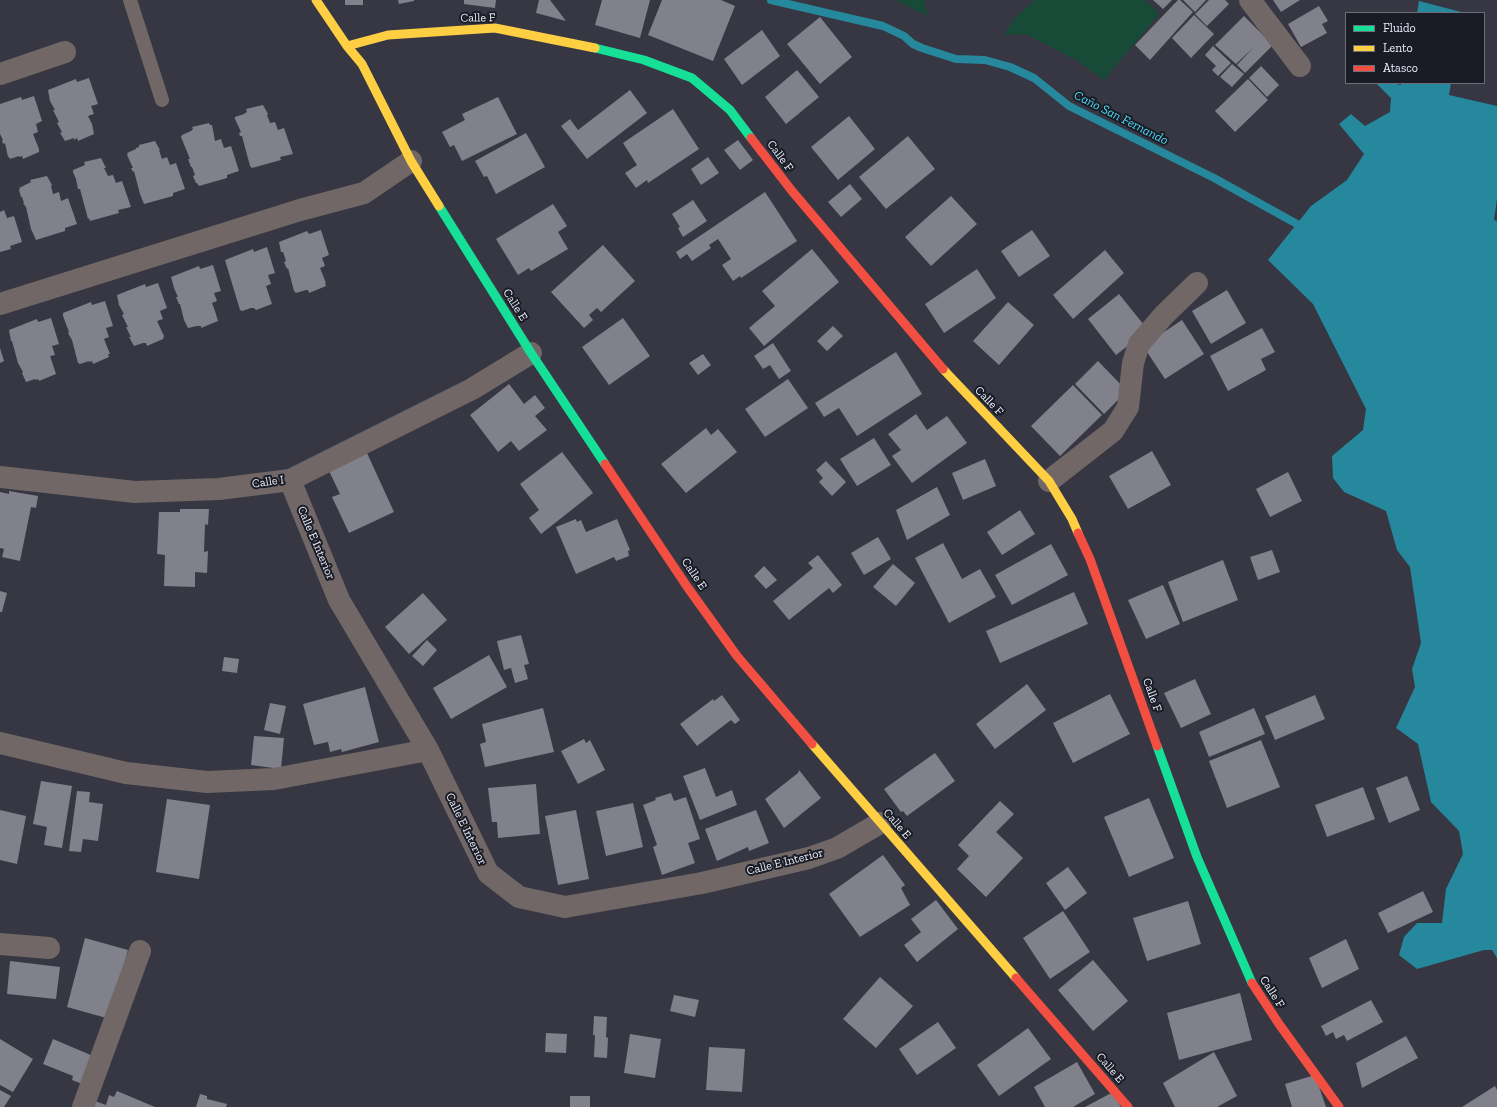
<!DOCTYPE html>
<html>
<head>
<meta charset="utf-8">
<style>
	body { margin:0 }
	#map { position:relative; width:1497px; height:1107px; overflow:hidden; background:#363742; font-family:"Zilla Slab",serif }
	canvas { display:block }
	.legend { position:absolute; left:1345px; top:12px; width:140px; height:72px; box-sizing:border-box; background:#1a1c25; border:1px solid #6d6f7a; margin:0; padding:5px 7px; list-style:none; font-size:12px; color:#e9ecfa }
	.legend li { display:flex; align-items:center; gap:8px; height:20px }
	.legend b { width:20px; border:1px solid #6d6f7a }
</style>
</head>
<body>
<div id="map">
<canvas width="1497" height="1107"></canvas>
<ul class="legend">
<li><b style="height:5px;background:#16e098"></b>Fluido</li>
<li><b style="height:5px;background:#ffcf43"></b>Lento</li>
<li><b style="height:5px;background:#f24e42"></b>Atasco</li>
</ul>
</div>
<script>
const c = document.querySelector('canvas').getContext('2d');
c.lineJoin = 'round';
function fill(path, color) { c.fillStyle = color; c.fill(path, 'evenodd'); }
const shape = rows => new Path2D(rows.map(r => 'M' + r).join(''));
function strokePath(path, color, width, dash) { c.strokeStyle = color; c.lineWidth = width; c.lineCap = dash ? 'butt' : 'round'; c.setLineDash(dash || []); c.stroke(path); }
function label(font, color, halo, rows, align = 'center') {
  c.font = font + ' "Zilla Slab",serif'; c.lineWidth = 4; c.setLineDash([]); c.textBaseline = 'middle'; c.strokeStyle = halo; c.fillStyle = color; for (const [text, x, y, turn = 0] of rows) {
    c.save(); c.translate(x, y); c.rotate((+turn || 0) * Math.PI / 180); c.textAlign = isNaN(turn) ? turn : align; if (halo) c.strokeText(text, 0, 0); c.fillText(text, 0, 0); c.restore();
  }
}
fill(shape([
	[896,0,924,0,927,16],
	[1035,0,1145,0,1159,14,1104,80,1078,61,1025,34,1004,35,1015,18]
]), '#184a38');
fill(shape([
	[1419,1,1465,13,1417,13],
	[1376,83,1391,83,1401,85,1401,83,1451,83,1449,95,1497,106,1497,199,1494,220,1497,221,1497,958,1492,950,1484,950,1417,969,1399,955,1404,937,1417,923,1442,923,1446,889,1463,854,1459,831,1431,802,1418,744,1396,728,1415,687,1412,669,1421,643,1410,567,1397,550,1386,511,1344,492,1333,478,1332,456,1363,430,1366,409,1313,304,1268,260,1311,206,1347,180,1364,154,1339,124,1351,114,1365,126,1390,112,1391,98]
]), '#26889c');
strokePath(shape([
	[771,0,883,26,904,36,913,44,922,48,956,59,985,60,1010,67,1034,78,1069,106,1214,178,1297,224]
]), '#26889c', 8);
fill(shape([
	[345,0,363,0,363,5,345,5],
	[398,0,414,0,414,1,399,4],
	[464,0,496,0,495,8,464,4],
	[539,0,550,0,566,21,536,13],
	[602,0,650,0,640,38,595,25],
	[662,0,721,0,735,6,713,61,648,35],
	[1153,0,1172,0,1163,9],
	[1178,0,1180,0,1193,12,1150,60,1135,45],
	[1183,0,1206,0,1195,12],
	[1209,0,1225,0,1229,4,1207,26,1195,14],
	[1273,0,1300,0,1281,12],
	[1319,6,1328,21,1322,24,1327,33,1301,47,1288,24],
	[1194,15,1214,34,1191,58,1172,38],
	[1244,16,1273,45,1245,73,1237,65,1254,47,1236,64,1215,45],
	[820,17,852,57,820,84,787,44],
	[762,30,780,56,742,85,724,59],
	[1213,46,1231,63,1218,76,1212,70,1216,66,1205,55],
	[1232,64,1244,74,1232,87,1220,77],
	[1261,66,1279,85,1267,97,1249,78],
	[797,70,819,97,786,124,765,97],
	[89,78,98,104,91,106,94,114,88,116,92,124,94,134,78,141,77,138,74,140,74,138,65,141,60,133,62,132,57,123,59,122,53,110,55,110,50,101,48,90,76,79,77,82],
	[1248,79,1268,100,1235,132,1215,111],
	[630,90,647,113,587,159,561,126,570,119,578,130],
	[34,96,42,121,36,124,38,132,33,134,39,149,39,152,23,159,22,156,19,157,19,156,10,159,9,157,8,157,5,143,3,144,2,140,3,140,0,134,0,104,21,97,22,100],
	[498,97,517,134,462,161,454,145,450,147,442,132,465,120,462,114],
	[263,105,268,114,267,115,270,123,275,122,278,130,284,128,293,154,280,157,281,160,252,168,250,166,242,136,240,136,239,133,241,132,235,119,235,117,244,114,247,112,246,109],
	[673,109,699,149,648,183,647,180,636,188,625,173,637,165,623,143],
	[849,116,875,149,838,180,811,147],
	[209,123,210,125,212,125,215,141,221,139,224,148,231,146,239,171,227,175,227,178,199,186,197,183,196,183,193,176,195,175,192,167,191,167,188,159,190,159,181,137,182,135,191,131,193,129,192,127],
	[526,133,545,167,496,194,487,176,484,177,475,161],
	[908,136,935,169,886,209,859,177],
	[738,140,753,160,740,170,724,150],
	[155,141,160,150,159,150,162,159,167,157,170,165,176,163,185,189,173,193,173,196,144,204,140,194,134,171,133,172,131,168,133,168,127,155,128,154,127,153,136,149,136,148,139,147,139,145],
	[708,157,719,173,701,185,691,169],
	[101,158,106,168,104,168,108,176,113,175,116,183,122,181,131,207,118,210,119,213,90,221,89,218,88,219,80,189,78,189,76,179,73,172,73,170,85,165,84,162],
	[47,176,52,185,51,186,53,194,59,192,61,201,68,198,77,224,65,228,65,231,36,240,31,229,26,207,23,203,24,203,22,197,21,197,19,190,20,189,19,188,31,182,30,180],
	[850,184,862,199,841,217,828,202],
	[765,192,797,241,741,278,740,276,733,281,722,265,731,259,718,239,709,245,711,248,692,261,687,254,680,259,676,252],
	[951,196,977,224,931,266,905,237],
	[693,200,707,221,683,237,678,228,680,227,672,214],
	[553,204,567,226,558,232,568,249,531,271,529,268,518,275,496,239],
	[4,210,7,218,14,216,22,242,10,246,11,249,0,252,0,212],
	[321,230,329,255,322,258,325,266,320,268,326,283,325,283,326,286,309,293,308,290,306,290,296,293,294,291,288,268,287,269,284,262,286,261,283,252,281,252,279,242,307,231,309,234],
	[1032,230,1050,256,1019,277,1001,251],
	[603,245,635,281,601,312,597,308,589,315,593,320,584,328,551,292],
	[267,247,275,273,268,275,271,284,266,286,272,304,256,310,254,308,251,308,242,311,240,310,225,260,253,249,254,252],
	[812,249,839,282,764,346,749,328,775,306,762,291],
	[1105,250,1124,273,1073,319,1053,295],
	[213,265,221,291,214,293,217,301,212,303,215,311,218,321,201,328,201,326,197,326,188,328,184,320,180,304,179,304,176,297,178,297,174,288,171,277,199,266,200,269],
	[977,269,996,298,944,333,925,304],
	[158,283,167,308,160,311,163,319,157,321,164,336,163,339,147,346,146,343,143,343,134,346,129,337,131,337,126,327,128,327,122,315,124,314,119,305,117,295,145,284,146,287],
	[1227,290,1246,323,1211,344,1192,311],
	[1119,294,1148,330,1116,355,1088,319],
	[105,301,113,326,106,328,109,337,104,339,110,354,108,354,109,357,93,364,92,361,89,362,89,361,80,364,78,363,72,340,68,333,69,332,63,316,63,313,91,302,92,305],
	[1008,302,1034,325,999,365,973,341],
	[51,318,59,344,52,346,55,355,50,356,56,374,39,381,38,379,36,380,35,379,26,382,22,373,23,372,18,363,12,341,11,341,9,330,37,319,38,322],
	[623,318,650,356,609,385,582,347],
	[1182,320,1204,354,1165,379,1143,346],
	[833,326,843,336,827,351,817,341],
	[1262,328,1275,352,1261,359,1266,370,1228,391,1210,356],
	[773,343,791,371,779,379,770,365,763,369,754,356],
	[0,348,4,361,0,363],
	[896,352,922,394,857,436,839,408,824,417,815,403],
	[703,354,711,365,698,375,689,363],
	[1098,361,1127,391,1104,414,1075,384],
	[788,379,808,408,765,437,745,409],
	[509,384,524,404,535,395,545,408,535,416,547,430,519,451,511,441,498,452,470,415],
	[1073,385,1102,415,1060,456,1031,426],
	[916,414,927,430,947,416,967,443,912,483,892,456,901,450,888,434],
	[706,428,711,435,718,429,737,452,686,493,661,464],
	[874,438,891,465,857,486,840,459],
	[1152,451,1171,485,1128,509,1109,476],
	[562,452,593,493,541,534,529,518,539,510,520,484],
	[367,453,394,512,349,533,332,497,340,494,329,471],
	[985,459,996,486,963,500,952,473],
	[826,461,846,482,832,496,819,482,823,478,816,470],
	[1288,472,1302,501,1270,517,1256,489],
	[937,487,950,515,907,540,896,510],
	[9,491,38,496,36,508,31,507,20,561,2,557,4,549,0,548,0,492,9,494],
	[180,509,209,509,208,525,205,524,204,552,208,551,207,573,195,572,195,587,164,586,165,555,157,554,159,512,180,512],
	[1020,510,1035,534,1002,555,987,532],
	[576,519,577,522,581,520,586,532,617,519,630,550,628,551,629,556,616,561,614,557,576,574,556,527],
	[878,537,891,559,864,575,851,553],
	[943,543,962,579,980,569,996,597,949,623,915,558],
	[1051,544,1068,575,1012,605,995,575],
	[1272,550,1280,572,1258,580,1250,557],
	[818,555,842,585,833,593,829,588,789,620,773,601,813,568,808,563],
	[1223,560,1238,600,1183,622,1168,582],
	[893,564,915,583,896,606,873,587],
	[764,566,777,580,766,589,754,576],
	[1163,585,1180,624,1146,639,1128,600],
	[0,591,7,593,2,612,0,612],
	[1074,592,1088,624,1000,663,986,631],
	[423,593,447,620,409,654,385,627],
	[521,635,529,664,524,665,528,679,515,683,511,668,504,670,497,641],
	[427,640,437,650,423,666,412,656],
	[489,655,507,687,451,719,433,688],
	[224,657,239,659,237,673,222,671],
	[1195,679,1211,714,1181,728,1164,693],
	[1027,684,1046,710,995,749,976,724],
	[365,687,379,742,342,752,341,749,330,752,328,742,314,745,303,704],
	[1110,694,1130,734,1073,763,1053,723],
	[722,695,740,720,735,724,731,720,697,746,680,724,713,699,714,701],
	[1315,695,1325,719,1275,740,1265,716],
	[270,703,286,706,280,734,264,730],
	[543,708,554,752,485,767,480,744,486,742,482,724],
	[1254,708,1265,734,1209,757,1199,732],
	[254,736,284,738,281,769,251,765],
	[584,739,586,743,590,740,605,770,578,784,561,751],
	[1261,740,1280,787,1227,808,1209,761],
	[935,753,955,781,907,816,903,811,901,812,884,789],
	[705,768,716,797,732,790,737,805,700,820,683,776],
	[799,770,821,798,784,828,765,799,798,773],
	[1407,776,1420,810,1389,823,1376,788],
	[41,781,72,786,62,848,44,845,47,827,33,824],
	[536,784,540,834,498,838,497,822,492,822,488,788],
	[1363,787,1375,819,1327,837,1315,805],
	[77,791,90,792,89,802,103,804,98,841,83,839,81,852,69,851],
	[671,793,674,801,686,797,700,839,688,843,695,863,662,875,653,847,657,845,643,805,656,800,655,798],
	[1149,798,1174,858,1129,877,1104,817],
	[167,799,210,805,199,879,156,872],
	[1000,801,1014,814,996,832,1023,858,986,897,957,869,969,856,958,845],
	[633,803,643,847,606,856,596,811],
	[0,810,26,816,17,864,0,860],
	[576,810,589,879,558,885,545,816],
	[756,810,769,843,749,851,748,847,717,861,705,829],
	[883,855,905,885,901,888,910,905,860,937,829,894],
	[1068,867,1087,893,1065,910,1046,883],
	[1423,891,1433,912,1388,933,1378,913],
	[936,900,958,929,917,962,904,945,921,932,911,919],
	[1188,901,1201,944,1147,961,1133,918],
	[1063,911,1090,952,1050,979,1023,938],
	[85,938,128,950,110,1019,67,1007],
	[1346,939,1359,969,1322,988,1309,958],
	[1093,960,1128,1001,1093,1031,1058,990],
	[10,961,60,967,56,999,7,994],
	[880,977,913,1006,876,1048,843,1019],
	[1240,993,1252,1040,1179,1060,1167,1013],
	[674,995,699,1000,695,1017,670,1011],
	[1371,1000,1383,1022,1347,1041,1344,1035,1336,1039,1333,1032,1326,1036,1321,1026],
	[594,1016,607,1017,606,1037,608,1038,607,1058,594,1057,595,1035,593,1035],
	[938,1022,956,1048,917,1075,899,1049],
	[1028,1028,1051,1059,999,1096,977,1065],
	[546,1033,567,1034,566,1053,545,1052],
	[630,1034,661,1039,655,1078,624,1073],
	[1406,1036,1418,1058,1362,1088,1356,1063],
	[0,1039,33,1059,13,1092,0,1085],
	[53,1039,93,1056,85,1085,72,1080,73,1076,43,1064],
	[709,1047,745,1049,742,1092,706,1090],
	[1214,1052,1237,1096,1217,1107,1175,1107,1163,1083],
	[1077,1062,1095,1094,1073,1107,1045,1107,1034,1087],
	[1315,1075,1326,1107,1292,1107,1285,1084],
	[1495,1086,1497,1090,1497,1107,1462,1107],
	[0,1090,11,1096,4,1107,0,1107],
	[117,1091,155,1107,93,1107,95,1101,106,1105,109,1095,114,1097],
	[1113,1092,1121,1107,1085,1107],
	[200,1094,207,1096,207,1099,227,1104,226,1107,196,1107],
	[570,1096,590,1096,590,1107,570,1107]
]), '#80818b');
strokePath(shape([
	[130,0,162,100]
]), '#706766', 14);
strokePath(shape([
	[1250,0,1300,66],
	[0,74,65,52],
	[0,304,300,210,364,193,411,161],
	[0,477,135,492,219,489,290,480,472,389,531,353],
	[290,480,339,600,428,750,488,873,519,897,565,907,702,883,809,858,837,848,880,823],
	[1049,481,1113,431,1128,407,1133,363,1139,344,1164,315,1197,283],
	[0,743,126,773,207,782,274,779,428,750],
	[0,944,49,948],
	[83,1107,140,951]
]), '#706766', 22);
strokePath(shape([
	[595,48,644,60,692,78,730,110,751,138],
	[439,206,531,353,605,464],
	[1157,746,1197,857,1252,983]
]), '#16e098', 9);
strokePath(shape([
	[316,0,347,46,362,64,411,161,439,206],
	[347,46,388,35,495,28,595,48],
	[943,369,1049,481,1072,519,1078,533],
	[812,744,1016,978]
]), '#ffcf43', 9);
strokePath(shape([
	[751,138,792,191,943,369],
	[605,464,688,588,737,656,812,744],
	[1078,533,1090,559,1157,746],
	[1016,978,1128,1107],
	[1252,983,1279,1024,1339,1107]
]), '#f24e42', 9);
label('12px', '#e9ecfa', '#1a1c25', [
	["Calle F",478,18,-1],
	["Calle F",780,156,53],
	["Calle E",515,305,58],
	["Calle F",989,401,46],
	["Calle I",268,482,-8],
	["Calle E Interior",316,543,67],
	["Calle E",694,574,56],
	["Calle F",1152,695,70],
	["Calle E",897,824,49],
	["Calle E Interior",466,829,64],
	["Calle E Interior",785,862,-14],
	["Calle F",1272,992,57],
	["Calle E",1110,1068,49]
]);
label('italic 13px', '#4cdefb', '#1a1c25', [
	["Caño San Fernando",1121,118,27]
]);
</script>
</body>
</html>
